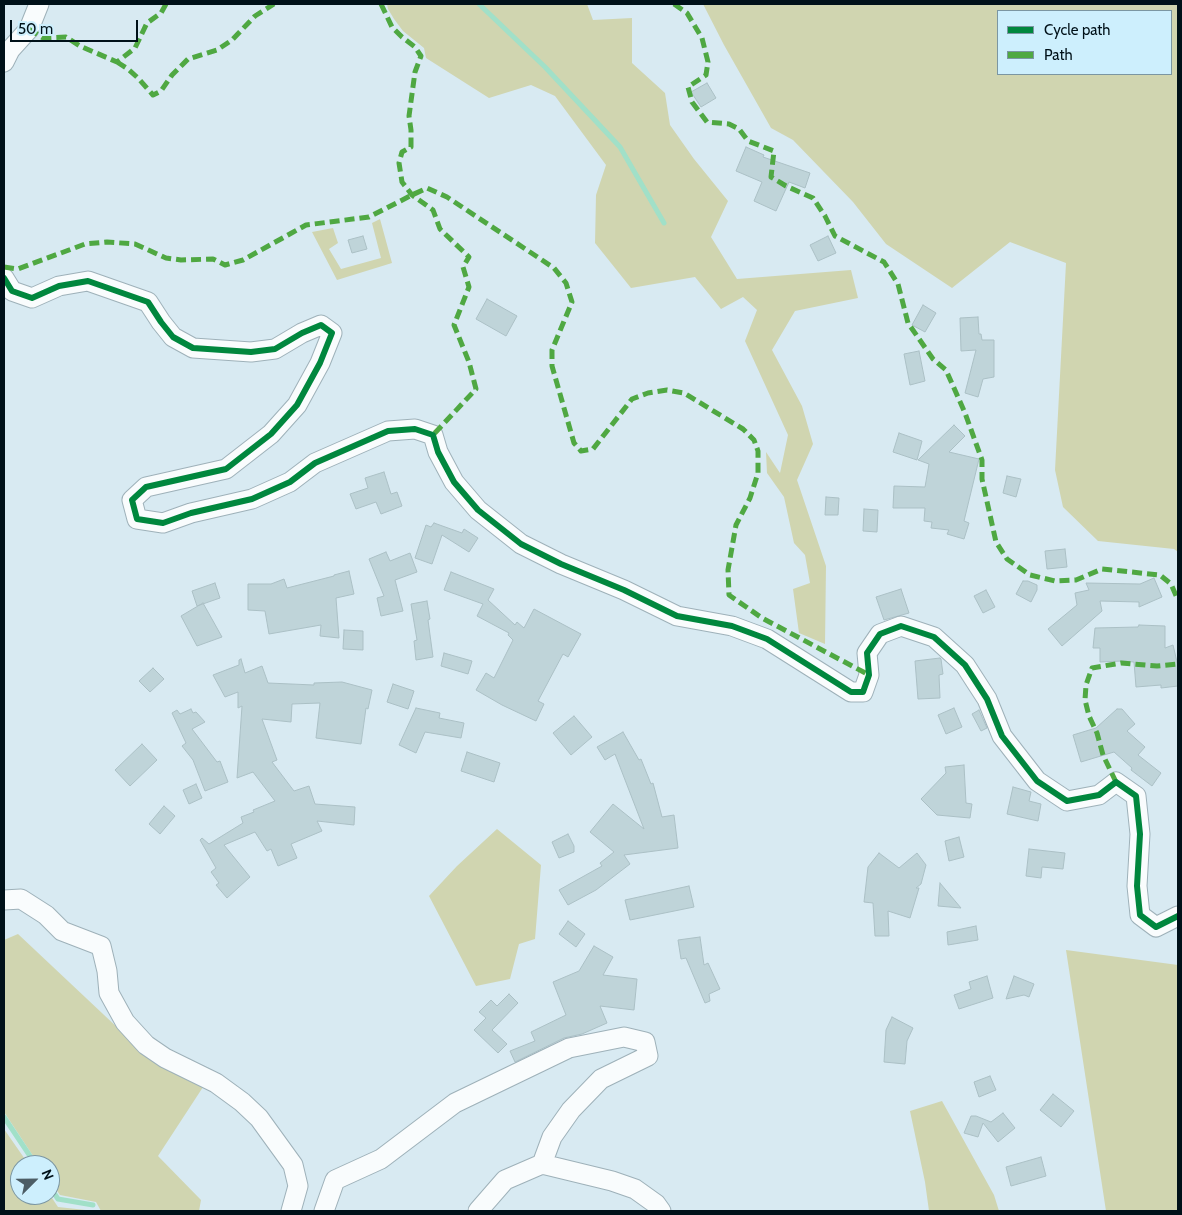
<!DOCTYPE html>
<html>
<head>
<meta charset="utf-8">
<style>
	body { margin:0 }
	#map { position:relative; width:1182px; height:1215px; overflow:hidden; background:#d8eaf2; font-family:Cabin,sans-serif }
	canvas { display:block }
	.frame { position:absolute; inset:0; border:5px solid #001119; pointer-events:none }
	.legend { position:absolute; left:997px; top:10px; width:175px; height:65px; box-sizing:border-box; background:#cdeffd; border:1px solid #7b96a2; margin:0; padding:6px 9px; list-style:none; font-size:15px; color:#001119 }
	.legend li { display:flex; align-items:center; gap:10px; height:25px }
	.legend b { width:25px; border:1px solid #7b96a2 }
	.north { position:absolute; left:10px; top:1155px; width:50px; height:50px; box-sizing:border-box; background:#cdeffd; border:1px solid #7b96a2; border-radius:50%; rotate:67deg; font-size:14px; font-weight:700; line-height:20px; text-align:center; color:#001119 }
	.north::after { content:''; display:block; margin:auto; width:18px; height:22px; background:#4c5d65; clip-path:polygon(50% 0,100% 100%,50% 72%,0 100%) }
	.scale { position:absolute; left:10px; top:20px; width:128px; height:22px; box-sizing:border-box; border:2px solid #001119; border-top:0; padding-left:6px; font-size:15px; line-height:18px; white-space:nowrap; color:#001119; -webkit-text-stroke:4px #cdeffd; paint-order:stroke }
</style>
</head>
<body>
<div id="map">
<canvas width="1182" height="1215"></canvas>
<div class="frame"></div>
<ul class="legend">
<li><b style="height:6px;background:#00873e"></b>Cycle path</li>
<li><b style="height:6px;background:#4fa842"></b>Path</li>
</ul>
<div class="north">N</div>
<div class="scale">50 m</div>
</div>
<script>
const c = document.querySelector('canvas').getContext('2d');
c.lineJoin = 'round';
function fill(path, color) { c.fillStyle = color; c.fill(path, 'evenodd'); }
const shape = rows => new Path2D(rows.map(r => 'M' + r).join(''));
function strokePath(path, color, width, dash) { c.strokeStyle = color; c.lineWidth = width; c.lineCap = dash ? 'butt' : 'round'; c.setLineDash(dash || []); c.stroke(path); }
fill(shape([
	[387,4,587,4,593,20,632,18,632,63,665,93,670,125,694,159,728,201,711,237,737,279,851,270,858,298,795,311,772,350,802,406,813,444,797,480,826,566,825,644,799,633,793,589,810,583,805,555,794,543,784,497,767,473,766,452,780,473,788,435,745,341,757,310,743,297,721,309,695,277,631,288,595,243,596,195,606,165,555,96,531,85,489,98,426,58,424,48,403,31,394,19,388,9],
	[703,4,1178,4,1178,552,1174,549,1098,541,1063,507,1055,470,1066,263,1010,242,952,288,886,244,853,202,793,140,771,128,724,45],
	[1171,11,1171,74,998,74,998,11],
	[380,219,392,263,337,280,312,232,333,228,338,243,329,249,341,269,381,258,372,223],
	[497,829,541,865,535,939,519,944,510,979,476,986,429,896,457,866],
	[18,934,120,1030,205,1084,158,1156,201,1200,199,1211,101,1211,96,1202,60,1195,50,1181,50,1165,39,1165,4,1112,4,940],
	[1066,950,1178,965,1178,1211,1106,1211],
	[942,1101,994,1195,999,1211,929,1211,925,1182,910,1111],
	[4,1129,29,1165,20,1165,20,1195,50,1195,58,1207,95,1211,4,1211]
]), '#d0d5b0');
strokePath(shape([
	[479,4,545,67,620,147,664,223],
	[4,1117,36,1165],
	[50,1187,58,1199,93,1205]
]), '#a1e0c8', 5);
const building = shape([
	[707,83,716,98,701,107,691,92,707,83],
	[746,147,764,155,763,157,810,173,805,188,789,182,776,211,754,201,762,182,736,171,746,147],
	[363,236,367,249,352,253,348,240,363,236],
	[828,236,836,253,818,261,810,245,828,236],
	[487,299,517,316,506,336,476,319,487,299],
	[923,305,936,313,925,332,912,325,923,305],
	[978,317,979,334,981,334,982,340,994,340,994,377,983,379,978,397,965,393,976,350,961,351,960,318,978,317],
	[919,351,925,381,910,385,904,354,919,351],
	[954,425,965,436,949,452,979,459,964,521,969,523,964,539,947,534,949,530,931,528,932,522,924,521,925,508,893,508,894,486,925,487,929,464,918,460,954,425],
	[899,433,922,441,917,460,893,452,899,433],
	[384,472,391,494,397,492,402,506,381,514,376,502,356,509,350,494,368,488,365,478,384,472],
	[1007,476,1021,479,1016,497,1003,493,1007,476],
	[826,497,839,498,838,515,825,515,826,497],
	[864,509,878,510,877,532,863,531,864,509],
	[434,523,462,533,464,529,478,538,469,552,442,535,432,564,415,558,426,525,431,527,434,523],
	[1065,549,1067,567,1047,569,1045,551,1065,549],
	[386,552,390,561,410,553,417,572,395,580,403,611,381,616,377,598,384,596,369,559,386,552],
	[349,571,354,594,336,598,339,638,320,636,321,625,269,634,265,611,248,610,248,584,271,584,284,579,287,588,334,576,334,575,349,571],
	[451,572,494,589,488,600,515,625,517,622,524,628,534,609,581,634,568,657,563,654,538,701,544,704,536,721,502,705,476,690,486,673,494,678,513,640,508,635,509,633,477,616,483,604,444,590,451,572],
	[1154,578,1162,597,1139,607,1139,602,1100,601,1102,611,1062,646,1048,629,1077,605,1075,593,1089,590,1086,583,1140,584,1154,578],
	[1023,581,1028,581,1037,585,1037,590,1031,602,1016,594,1023,581],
	[215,583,220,598,197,606,192,591,215,583],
	[901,589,909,613,884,620,876,597,901,589],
	[986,590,995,607,983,613,974,596,986,590],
	[427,601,430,619,428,620,433,657,416,660,414,641,417,640,411,604,427,601],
	[203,603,222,637,197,646,181,616,203,603],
	[1139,625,1165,626,1165,648,1173,645,1178,666,1178,686,1161,688,1161,685,1136,687,1134,662,1122,661,1100,662,1100,648,1093,648,1095,628,1138,627,1139,625],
	[344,630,363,631,363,650,343,649,344,630],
	[444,653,472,661,468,674,441,666,444,653],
	[940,658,941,659,943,674,939,675,940,698,918,699,915,661,940,658],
	[241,659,245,673,262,666,268,683,314,685,314,683,342,682,372,690,368,709,366,708,361,744,316,738,320,703,292,704,291,722,262,719,277,760,272,762,294,791,309,786,315,804,355,807,354,825,317,821,322,831,291,844,297,858,278,866,271,849,267,851,255,832,224,845,250,877,227,898,216,885,219,883,211,872,216,868,200,840,202,838,209,844,243,823,241,817,254,812,253,810,275,801,253,772,237,778,242,706,238,708,238,692,225,697,213,675,239,665,239,660,241,659],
	[153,668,164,679,150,692,139,681,153,668],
	[393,684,414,691,408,709,387,702,393,684],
	[416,708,440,713,439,718,464,723,461,738,425,732,416,753,399,745,416,708],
	[954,708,962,727,946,734,938,715,954,708],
	[191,709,193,713,196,712,205,722,192,729,217,762,220,761,228,782,205,791,193,760,182,746,186,743,172,713,177,710,180,714,191,709],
	[1117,709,1122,709,1135,724,1127,731,1145,747,1138,755,1161,773,1152,786,1131,770,1132,768,1114,752,1081,762,1073,735,1096,728,1117,709],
	[979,710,987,728,981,731,972,714,979,710],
	[574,716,592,737,571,755,553,733,574,716],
	[623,732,639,760,641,759,651,784,653,783,662,817,674,815,678,848,624,855,630,864,596,890,568,905,559,890,602,866,600,863,614,852,590,832,613,804,644,829,615,754,605,760,597,747,623,732],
	[142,744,157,760,130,786,115,770,142,744],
	[467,752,500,763,494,782,461,771,467,752],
	[964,765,966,803,972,804,970,818,937,815,921,799,946,773,945,767,964,765],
	[196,784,202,798,189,804,183,790,196,784],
	[1013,787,1031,792,1029,801,1041,804,1038,821,1007,814,1013,787],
	[164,806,175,816,160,834,149,824,164,806],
	[568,834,574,846,574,852,559,858,552,842,568,834],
	[959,837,964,857,949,861,945,841,959,837],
	[1029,849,1065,853,1063,869,1042,867,1041,878,1026,876,1029,849],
	[879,853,899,868,917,853,926,865,921,884,916,888,919,888,910,918,888,911,889,936,875,936,873,903,864,902,868,867,879,853],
	[940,883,961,908,938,906,940,883],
	[689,886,694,907,630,920,625,900,689,886],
	[568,921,585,934,576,947,559,934,568,921],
	[976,926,978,940,948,945,947,932,976,926],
	[700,937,704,965,708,963,720,989,709,994,710,1001,705,1003,686,958,681,959,678,940,700,937],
	[594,946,613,957,603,975,637,979,634,1010,600,1006,607,1023,582,1034,564,1038,515,1062,510,1051,535,1041,531,1032,566,1015,553,982,579,971,594,946],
	[987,976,993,998,959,1009,954,995,971,989,969,982,987,976],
	[1014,976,1034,984,1029,997,1024,995,1006,999,1014,976],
	[509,994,518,1003,492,1030,507,1044,498,1053,474,1030,486,1018,479,1012,491,1000,497,1006,509,994],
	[892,1017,913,1028,907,1041,905,1064,884,1062,886,1030,892,1017],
	[990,1076,996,1090,979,1097,974,1082,990,1076],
	[1053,1094,1074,1111,1061,1127,1040,1110,1053,1094],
	[1003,1113,1015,1128,998,1142,983,1123,978,1137,964,1133,971,1116,976,1116,991,1122,1003,1113],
	[1041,1157,1046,1176,1011,1186,1006,1167,1041,1157]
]);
fill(building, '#bfd4d9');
strokePath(building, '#abc0c5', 1);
const minor = shape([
	[4,62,10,50,29,29,39,4],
	[4,278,12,291,32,298,59,286,88,281,148,302,161,322,173,337,193,348,251,352,275,349,302,333,321,325,332,333,320,363,297,405,271,434,226,469,146,487,132,500,137,519,163,523,191,513,252,499,290,482,315,463,388,431,415,429,433,435,438,452,454,482,478,510,521,544,561,564,624,590,677,616,732,626,767,639,851,692,863,692,869,675,867,653,880,634,901,626,934,637,965,665,987,699,1002,736,1037,781,1067,801,1099,795,1116,782,1136,796,1140,834,1137,886,1140,915,1156,927,1178,916],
	[4,900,21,899,46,915,62,931,101,946,107,971,109,993,125,1022,146,1045,165,1058,216,1083,242,1102,259,1118,293,1165,298,1186,291,1211],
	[324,1211,335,1180,381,1159,455,1103,569,1048,624,1037,645,1042,648,1056,601,1079,571,1110,552,1137,542,1164],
	[478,1211,505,1180,542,1164,612,1181,635,1189,656,1204,661,1211]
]);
strokePath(minor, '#9eb1b9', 21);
strokePath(minor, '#f9fcfd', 19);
strokePath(shape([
	[381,4,392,27,402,37,415,47,421,56,415,72,409,116,411,130,411,147,402,152,399,163,402,182,412,195,433,210,440,229,469,257,463,267,469,287,454,325,469,362,476,389,433,435],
	[674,4,687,13,702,38,708,62,706,75,688,87,692,102,707,122,729,124,739,129,748,141,774,151,771,177,786,186,813,198,825,216,835,236,884,262,898,284,908,323,933,359,946,370,965,413,982,460,982,479,996,542,1007,559,1030,575,1055,581,1076,580,1102,569,1160,575,1171,584,1178,600],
	[29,29,43,38,66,37,80,46,117,62,135,48,147,23,161,13,166,4],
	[117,62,128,69,138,78,153,95,161,91,172,75,188,59,217,50,232,40,255,16,274,4],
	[4,267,18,269,85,244,107,242,135,244,166,258,181,260,213,259,225,265,243,260,306,225,369,217,412,195,427,188,447,197,554,268,566,283,572,302,552,350,552,366,574,443,581,451,593,449,632,399,648,393,667,390,684,393,743,429,754,440,758,451,758,473,750,498,736,525,728,570,729,595,762,618,869,675],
	[1116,782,1103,755,1097,733,1089,716,1085,700,1086,685,1092,668,1121,663,1157,666,1178,664]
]), '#4fa842', 5, [10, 5]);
strokePath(shape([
	[4,278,12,291,32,298,59,286,88,281,148,302,161,322,173,337,193,348,251,352,275,349,302,333,321,325,332,333,320,363,297,405,271,434,226,469,146,487,132,500,137,519,163,523,191,513,252,499,290,482,315,463,388,431,415,429,433,435,438,452,454,482,478,510,521,544,561,564,624,590,677,616,732,626,767,639,851,692,863,692,869,675,867,653,880,634,901,626,934,637,965,665,987,699,1002,736,1037,781,1067,801,1099,795,1116,782,1136,796,1140,834,1137,886,1140,915,1156,927,1178,916]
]), '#00873e', 6);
</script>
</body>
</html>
